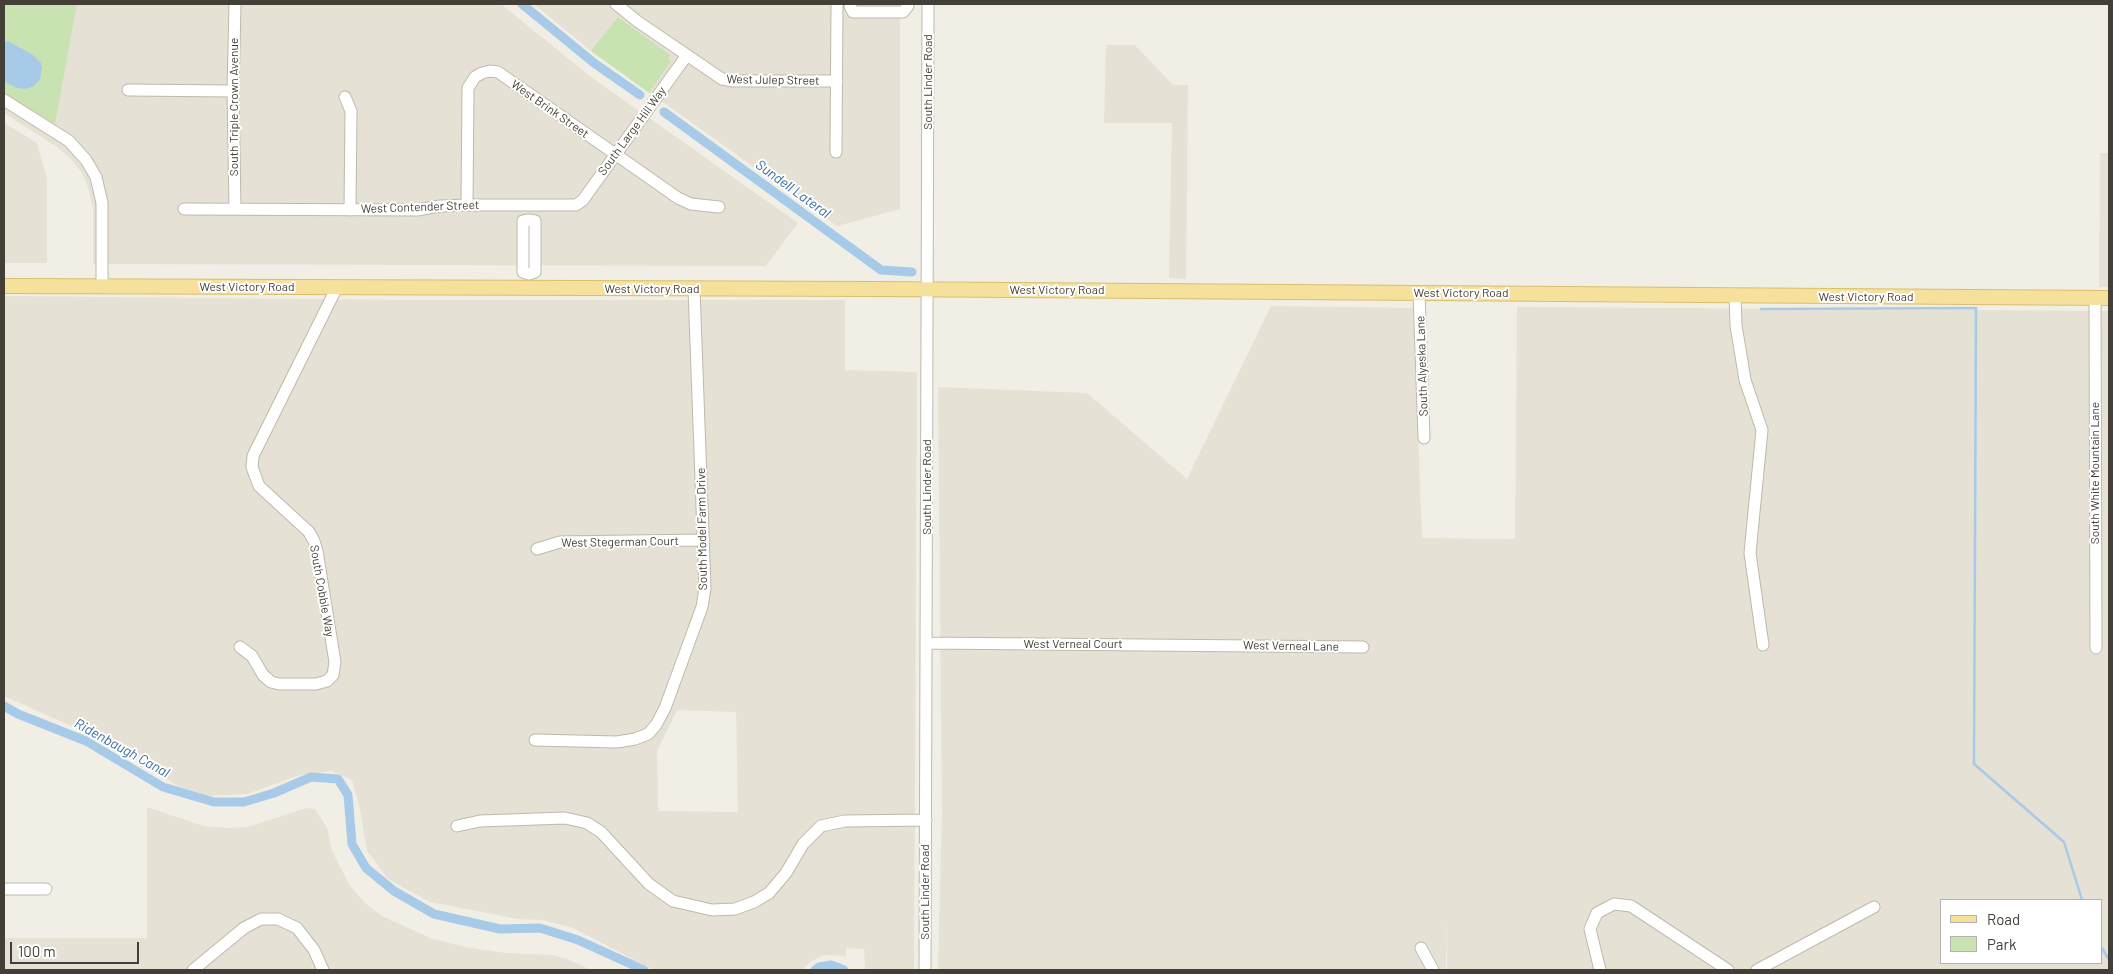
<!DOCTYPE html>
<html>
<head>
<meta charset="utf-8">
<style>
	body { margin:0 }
	#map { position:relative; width:2113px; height:974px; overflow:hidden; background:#f1eee6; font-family:Barlow,sans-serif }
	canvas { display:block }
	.frame { position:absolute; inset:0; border:5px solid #433f36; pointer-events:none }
	.legend { position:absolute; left:1940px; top:899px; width:162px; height:65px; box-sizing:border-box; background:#fff; border:1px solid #b4b2af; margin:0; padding:6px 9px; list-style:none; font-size:15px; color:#433f36 }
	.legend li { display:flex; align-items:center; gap:10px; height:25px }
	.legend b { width:25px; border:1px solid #b4b2af }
	.scale { position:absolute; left:10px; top:942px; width:129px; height:22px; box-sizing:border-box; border:2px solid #433f36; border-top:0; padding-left:6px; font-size:15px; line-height:18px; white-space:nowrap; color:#433f36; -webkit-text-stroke:4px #fff; paint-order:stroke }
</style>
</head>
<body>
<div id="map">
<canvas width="2113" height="974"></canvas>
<div class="frame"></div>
<ul class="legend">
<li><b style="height:6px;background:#f5e19b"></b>Road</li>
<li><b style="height:14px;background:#c9e2b2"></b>Park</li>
</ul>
<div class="scale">100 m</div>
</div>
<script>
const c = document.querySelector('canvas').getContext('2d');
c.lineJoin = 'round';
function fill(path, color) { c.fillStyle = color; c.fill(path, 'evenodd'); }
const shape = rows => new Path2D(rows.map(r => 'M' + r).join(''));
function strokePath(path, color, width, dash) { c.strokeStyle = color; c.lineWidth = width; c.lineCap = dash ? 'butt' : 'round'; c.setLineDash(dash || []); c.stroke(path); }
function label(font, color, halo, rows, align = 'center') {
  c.font = font + ' Barlow,sans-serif'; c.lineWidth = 4; c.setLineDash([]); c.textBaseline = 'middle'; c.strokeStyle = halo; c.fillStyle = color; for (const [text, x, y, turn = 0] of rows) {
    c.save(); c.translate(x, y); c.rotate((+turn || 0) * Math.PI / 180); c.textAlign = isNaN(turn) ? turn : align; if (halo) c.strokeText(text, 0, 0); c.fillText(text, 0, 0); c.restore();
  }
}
fill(shape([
	[4,4,501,4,591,77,798,223,766,266,93,264,93,209,89,190,82,173,71,159,57,147,4,113],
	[534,4,900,4,900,209,837,226,591,51],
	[1106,45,1135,45,1173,85,1188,85,1186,279,1169,278,1172,123,1104,123],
	[4,123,37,143,47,179,47,263,4,263],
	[2100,153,2109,153,2109,287,2099,287],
	[4,296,410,300,845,300,845,370,917,372,914,970,865,970,864,949,846,948,846,956,824,955,810,962,802,970,654,970,573,928,543,920,518,919,430,902,388,879,367,851,360,809,352,780,331,771,300,775,247,794,207,796,178,786,107,742,4,696],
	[677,710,736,712,738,812,658,811,657,751],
	[1271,306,1413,308,1422,538,1515,539,1517,307,2109,311,2109,970,1447,970,1447,918,1446,970,938,970,942,813,938,387,1087,393,1187,479],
	[1942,900,2102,900,2102,963,1942,963],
	[147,807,203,826,228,828,248,827,306,808,315,809,327,828,332,851,350,886,366,904,382,916,430,938,470,948,506,953,553,955,567,959,591,970,4,970,4,938,147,938]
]), '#e5e1d4');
fill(shape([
	[4,4,77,4,55,124,4,93],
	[618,17,670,55,668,58,671,61,649,93,591,51]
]), '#c9e2b2');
fill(shape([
	[8,41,33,55,41,63,42,68,40,79,34,86,25,89,17,88,4,81,4,42]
]), '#a7cae9');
strokePath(shape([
	[1761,309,1976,308,1974,764,2064,842,2082,900],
	[2102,948,2109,960]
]), '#a7cae9', 2.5);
strokePath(shape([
	[522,4,594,63,640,95],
	[664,112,881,270,912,272],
	[4,706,18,714,86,741,163,787,214,802,244,802,274,793,311,777,338,779,348,795,352,844,366,868,394,891,434,914,500,929,540,928,578,940,644,970],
	[815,970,819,967,831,965,844,970]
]), '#a7cae9', 9);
const minor = shape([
	[235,4,233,91,235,209],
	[616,4,637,21,722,79,733,81,837,81],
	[850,6,853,12,903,12,908,6],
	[128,90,233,91],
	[345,97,351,111,350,210],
	[4,100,69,141,86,160,96,177,102,203,102,287],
	[836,152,837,4],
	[467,205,468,88,475,77,482,73,490,71,498,72,678,198,691,204,719,207],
	[184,209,417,210,440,206,467,205,576,205,583,200,687,55],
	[529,220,535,221,535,272,529,274,523,272,523,221,529,220],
	[1419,293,1424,438],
	[1735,296,1736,325,1745,380,1762,430,1750,553,1763,645],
	[2095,298,2096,648],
	[537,549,560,542,704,540],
	[927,643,1363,647],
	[240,647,252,656,263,675,271,682,279,684,316,684,327,681,333,675,335,662,317,551,314,541,309,532,259,486,252,467,253,456,337,287],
	[535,740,617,742,635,739,648,734,656,725,665,708,702,607,705,588,694,289],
	[457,826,480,821,565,818,587,823,601,832,649,884,673,901,712,910,735,909,754,902,769,893,786,873,803,844,821,826,845,821,926,820],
	[4,889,46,889],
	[1421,948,1433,970],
	[193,970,244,928,261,919,278,919,297,928,314,950,323,970],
	[925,970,928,4],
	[1600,970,1590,929,1597,913,1614,904,1631,906,1728,970],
	[1757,970,1874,907]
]);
const major = shape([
	[4,286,877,289,2109,298]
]);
strokePath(minor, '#bfb9ac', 13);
strokePath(major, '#d8bf6d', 16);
strokePath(minor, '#fff', 11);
strokePath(major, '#f5e19b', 14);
label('12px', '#433f36', '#fff', [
	["West Julep Street",773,80,1],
	["South Linder Road",928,82,-90],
	["South Triple Crown Avenue",234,107,-90],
	["West Brink Street",550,109,35],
	["South Large Hill Way",632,131,-54],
	["West Contender Street",420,207,-2],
	["West Victory Road",247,287],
	["West Victory Road",652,289],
	["West Victory Road",1057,290],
	["West Victory Road",1461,293],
	["West Victory Road",1866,297],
	["South Alyeska Lane",1422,366,-92],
	["South White Mountain Lane",2095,473,-90],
	["South Linder Road",927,487,-90],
	["South Model Farm Drive",702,529,-91],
	["West Stegerman Court",620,542,-1],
	["South Cobble Way",322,591,80],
	["West Verneal Court",1073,644],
	["West Verneal Lane",1291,646,1],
	["South Linder Road",925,892,-90]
]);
label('italic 14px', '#3970a5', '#fff', [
	["Sundell Lateral",793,189,36],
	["Ridenbaugh Canal",122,748,29]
]);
</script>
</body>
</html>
